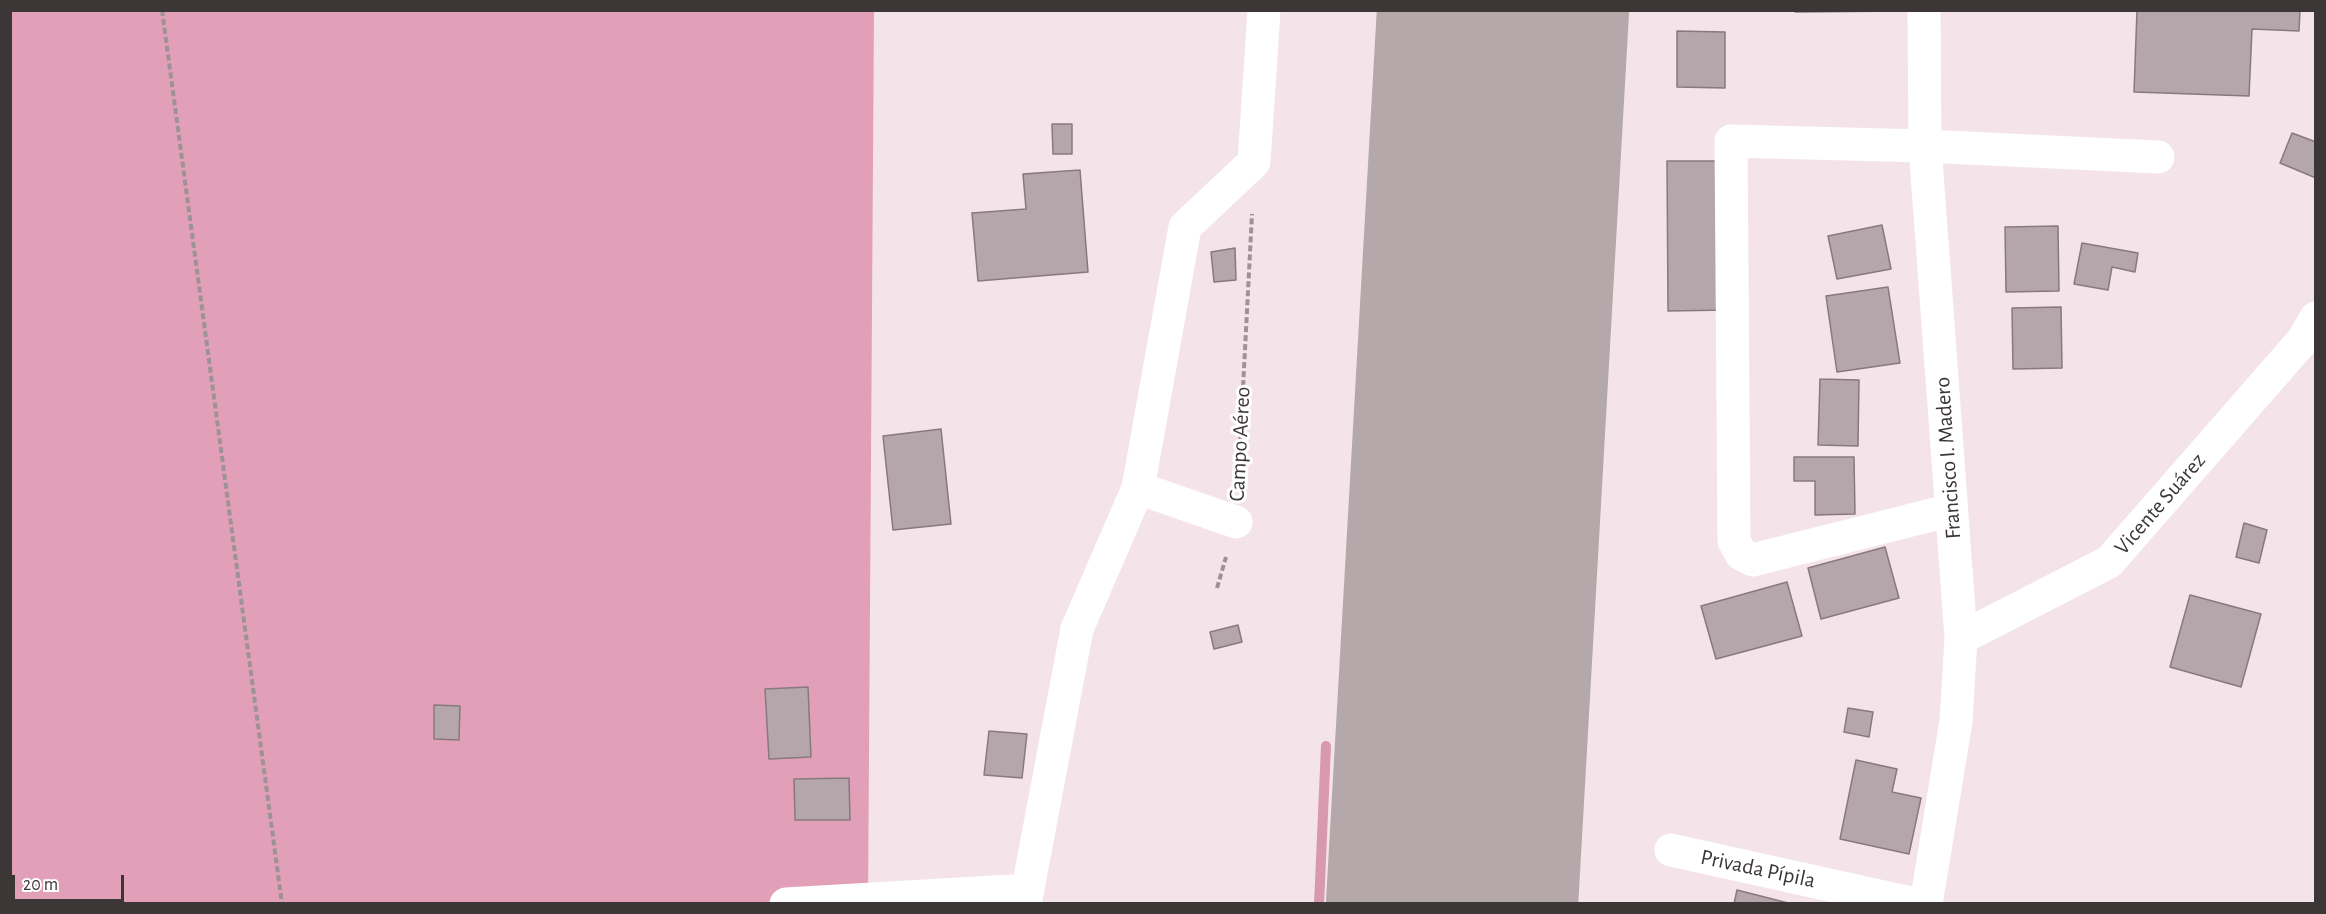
<!DOCTYPE html>
<html>
<head>
<meta charset="utf-8">
<style>
	body { margin:0 }
	#map { position:relative; width:2326px; height:914px; overflow:hidden; background:#f4e4e9; font-family:"Alegreya Sans",sans-serif }
	canvas { display:block }
	.frame { position:absolute; inset:0; border:12px solid #3c3637; pointer-events:none }
	.scale { position:absolute; left:12px; top:875px; width:112px; height:27px; box-sizing:border-box; border:3px solid #3c3637; border-top:0; padding-left:8px; font-size:18px; line-height:21px; white-space:nowrap; color:#3c3637; -webkit-text-stroke:4px #fff; paint-order:stroke }
</style>
</head>
<body>
<div id="map">
<canvas width="2326" height="914"></canvas>
<div class="frame"></div>
<div class="scale">20 m</div>
</div>
<script>
const c = document.querySelector('canvas').getContext('2d');
c.lineJoin = 'round';
function fill(path, color) { c.fillStyle = color; c.fill(path, 'evenodd'); }
const shape = rows => new Path2D(rows.map(r => 'M' + r).join(''));
function strokePath(path, color, width, dash) { c.strokeStyle = color; c.lineWidth = width; c.lineCap = dash ? 'butt' : 'round'; c.setLineDash(dash || []); c.stroke(path); }
function label(font, color, halo, rows, align = 'center') {
  c.font = font + ' "Alegreya Sans",sans-serif'; c.lineWidth = 6; c.setLineDash([]); c.textBaseline = 'middle'; c.strokeStyle = halo; c.fillStyle = color; for (const [text, x, y, turn = 0] of rows) {
    c.save(); c.translate(x, y); c.rotate((+turn || 0) * Math.PI / 180); c.textAlign = isNaN(turn) ? turn : align; if (halo) c.strokeText(text, 0, 0); c.fillText(text, 0, 0); c.restore();
  }
}
fill(shape([
	[10,11,874,11,868,903,11,903]
]), '#e1a0b7');
strokePath(shape([
	[1319,904,1326,746]
]), '#d898ae', 10);
strokePath(shape([
	[1452,904,1503,10]
]), '#b4a8ab', 252);
const building = shape([
	[1795,10,1901,10,1901,11,1795,12,1795,10],
	[2137,10,2300,10,2299,31,2252,29,2249,96,2134,92,2137,10],
	[1677,31,1725,32,1725,88,1677,87,1677,31],
	[1052,124,1072,124,1072,154,1053,154,1052,124],
	[2292,133,2316,142,2316,178,2280,163,2292,133],
	[1667,161,1727,161,1728,310,1668,311,1667,161],
	[1080,170,1088,272,978,281,972,213,1026,209,1023,174,1080,170],
	[1882,225,1891,269,1837,279,1828,236,1882,225],
	[2058,226,2059,291,2006,292,2005,227,2058,226],
	[2082,243,2138,253,2135,272,2112,267,2108,290,2074,284,2082,243],
	[1235,248,1236,280,1214,282,1211,252,1235,248],
	[1888,287,1900,363,1837,372,1826,296,1888,287],
	[2061,307,2062,368,2013,369,2012,308,2061,307],
	[1820,379,1859,380,1858,446,1818,445,1820,379],
	[941,429,951,524,893,530,883,436,941,429],
	[1794,457,1854,457,1855,514,1815,515,1815,481,1794,481,1794,457],
	[2244,523,2267,530,2259,563,2236,557,2244,523],
	[1885,547,1899,598,1821,619,1808,568,1885,547],
	[1787,582,1802,636,1716,659,1701,606,1787,582],
	[2190,595,2261,614,2241,687,2170,667,2190,595],
	[1238,625,1242,642,1214,649,1210,632,1238,625],
	[808,687,811,757,769,759,765,689,808,687],
	[434,705,460,706,459,740,434,739,434,705],
	[1848,708,1873,712,1869,737,1844,732,1848,708],
	[989,731,1027,734,1022,778,984,775,989,731],
	[1856,760,1897,769,1892,792,1921,798,1909,854,1840,839,1856,760],
	[849,778,850,820,795,820,794,779,849,778],
	[1737,890,1792,904,1734,904,1737,890]
]);
fill(building, '#b5a6ab');
strokePath(building, '#87797d', 1.5);
strokePath(shape([
	[162,10,282,904],
	[1238,485,1252,214],
	[1217,588,1226,557]
]), '#9d9295', 4, [6, 3]);
strokePath(shape([
	[1924,10,1925,146,1961,638,1956,721,1926,904],
	[1138,488,1185,227,1254,162,1264,10],
	[1951,510,1753,560,1741,554,1734,541,1731,141,1925,146,2158,157],
	[1961,638,2109,562,2303,340,2316,318],
	[1671,850,1916,904],
	[786,904,1028,890],
	[1025,904,1077,629,1138,488,1236,522]
]), '#fff', 33);
label('22px', '#3c3637', '#fff', [
	["Campo Aéreo",1240,444,-87],
	["Francisco I. Madero",1948,458,-94],
	["Vicente Suárez",2160,504,-49],
	["Privada Pípila",1758,869,12]
]);
</script>
</body>
</html>
